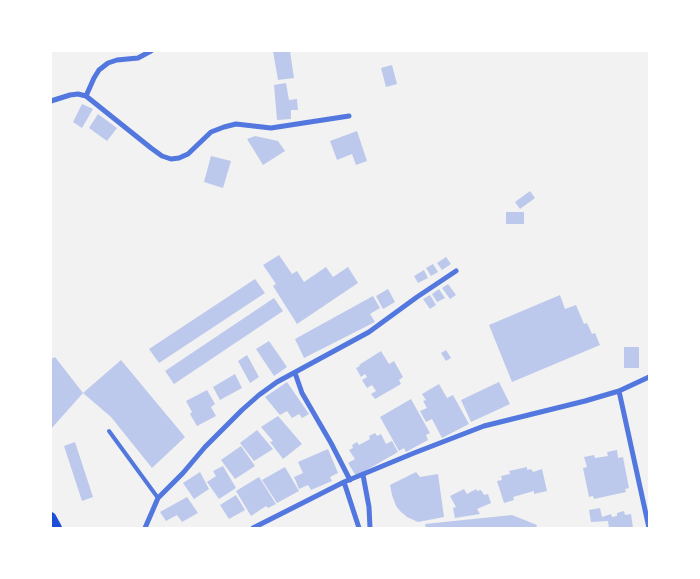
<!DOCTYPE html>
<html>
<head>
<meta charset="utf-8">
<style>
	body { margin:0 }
	#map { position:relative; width:700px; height:579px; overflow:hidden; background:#f2f2f2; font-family:Arial,sans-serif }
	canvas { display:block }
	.frame { position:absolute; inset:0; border:52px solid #fff; pointer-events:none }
</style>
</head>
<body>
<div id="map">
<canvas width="700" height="579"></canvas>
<div class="frame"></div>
</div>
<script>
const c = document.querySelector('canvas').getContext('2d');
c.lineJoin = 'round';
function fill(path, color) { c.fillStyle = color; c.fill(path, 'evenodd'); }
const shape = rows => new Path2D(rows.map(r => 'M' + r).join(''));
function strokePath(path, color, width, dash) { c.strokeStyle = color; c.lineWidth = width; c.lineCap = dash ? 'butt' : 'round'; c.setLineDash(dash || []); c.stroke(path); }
fill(shape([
	[273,51,290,51,294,78,278,80],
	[392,65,397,84,386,87,381,68],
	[286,83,289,100,297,99,298,110,291,110,291,119,277,120,274,85],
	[82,104,93,109,82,128,73,122],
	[98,114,117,128,107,141,89,128],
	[357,131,367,161,356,165,352,154,337,160,330,141],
	[255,136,278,141,285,151,263,165,247,139],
	[211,156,231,161,223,188,204,182],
	[530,191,535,198,520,209,515,202],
	[506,212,524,212,524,224,506,224],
	[279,255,292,274,297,271,304,282,326,267,333,277,348,267,358,283,297,324,273,286,276,284,263,265],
	[446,257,451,264,442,270,437,263],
	[433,264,438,272,431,276,426,268],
	[424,270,428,278,418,283,414,276],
	[255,279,265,293,159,363,149,349],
	[448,284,456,295,450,299,442,288],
	[388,289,395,302,383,309,376,296],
	[439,289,445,298,437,302,432,294],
	[430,295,436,305,430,309,423,299],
	[560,295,565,309,576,305,584,324,587,323,592,334,595,333,600,345,512,382,489,325],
	[373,296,380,308,370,314,375,322,304,358,295,339],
	[274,298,283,311,174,384,165,371],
	[269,341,287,367,274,376,256,349],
	[624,347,639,347,639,368,624,368],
	[446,350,451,358,446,361,441,353],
	[381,351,389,364,394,361,403,377,399,380,401,384,375,399,371,394,376,391,372,385,367,388,362,380,367,377,365,374,361,377,356,368,360,366,359,365],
	[247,355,259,377,250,383,238,361],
	[55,357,83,393,51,429,51,359],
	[121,360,185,437,152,468,111,417,83,393],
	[235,374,242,388,220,400,213,387],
	[287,382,309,414,302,418,299,414,292,418,287,411,280,415,265,397],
	[499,382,510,404,471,422,461,400],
	[439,384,447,398,453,395,469,424,442,438,432,419,426,422,420,411,427,408,423,401,426,400,422,394],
	[207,390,215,404,211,407,216,416,197,426,190,414,192,412,186,401],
	[411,399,430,433,426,435,428,440,406,452,404,448,399,451,380,417],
	[278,416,302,444,283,459,270,442,273,441,261,427],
	[257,430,273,449,254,461,240,443],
	[375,433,377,436,381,434,386,444,392,441,398,452,356,476,348,463,355,459,349,450,353,448,352,445,357,442,359,445,370,439,369,436],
	[75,442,93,497,82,501,64,446],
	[241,446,255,466,235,479,221,460],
	[328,449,338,473,330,477,332,481,311,490,308,485,299,489,294,477,303,473,298,462],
	[617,450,618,458,623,457,629,488,625,489,626,492,594,499,593,496,589,497,583,468,587,467,584,457,594,455,595,458,608,456,607,452],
	[223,466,236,488,219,499,207,482,216,476,213,471],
	[285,467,299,491,277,503,262,480],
	[527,467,527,470,531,469,533,472,542,469,547,491,534,494,534,491,513,497,514,500,504,503,497,481,502,480,501,476,510,474,509,471],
	[200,472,209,489,194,499,183,483],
	[416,472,420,477,438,474,444,517,418,522,407,517,400,511,396,506,392,495,390,485],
	[259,477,276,504,268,508,266,506,251,516,236,491],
	[464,489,467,494,476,489,477,491,481,490,484,495,488,494,491,503,477,509,480,514,455,518,453,508,456,507,450,496],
	[236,495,245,510,229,519,220,505],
	[187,497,198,513,182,522,177,515,166,521,160,512],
	[600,508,602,517,611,514,612,517,617,516,617,513,624,511,625,515,631,514,633,528,609,528,608,521,591,522,589,510],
	[512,515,537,525,536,528,426,528,425,524]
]), '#bdc9ec');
strokePath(shape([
	[109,431,158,498]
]), '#5277de', 4);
strokePath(shape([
	[86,96,94,78,99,70,108,63,117,60,138,58,151,51],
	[51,101,70,95,78,94,86,96,151,148,162,156,171,159,179,158,188,154,211,132,224,127,236,124,271,128,349,116],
	[295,373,302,393,331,443,350,480],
	[619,391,649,528],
	[363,475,369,507,370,528],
	[344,482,359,528],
	[145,528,158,498,183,473,205,447,242,410,259,395,277,382,369,332,417,297,456,271],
	[253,528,344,482,414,453,484,426,585,401,619,391,649,377]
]), '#5277de', 5);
strokePath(shape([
	[51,517,57,528]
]), '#1d4ed8', 10);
</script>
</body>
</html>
